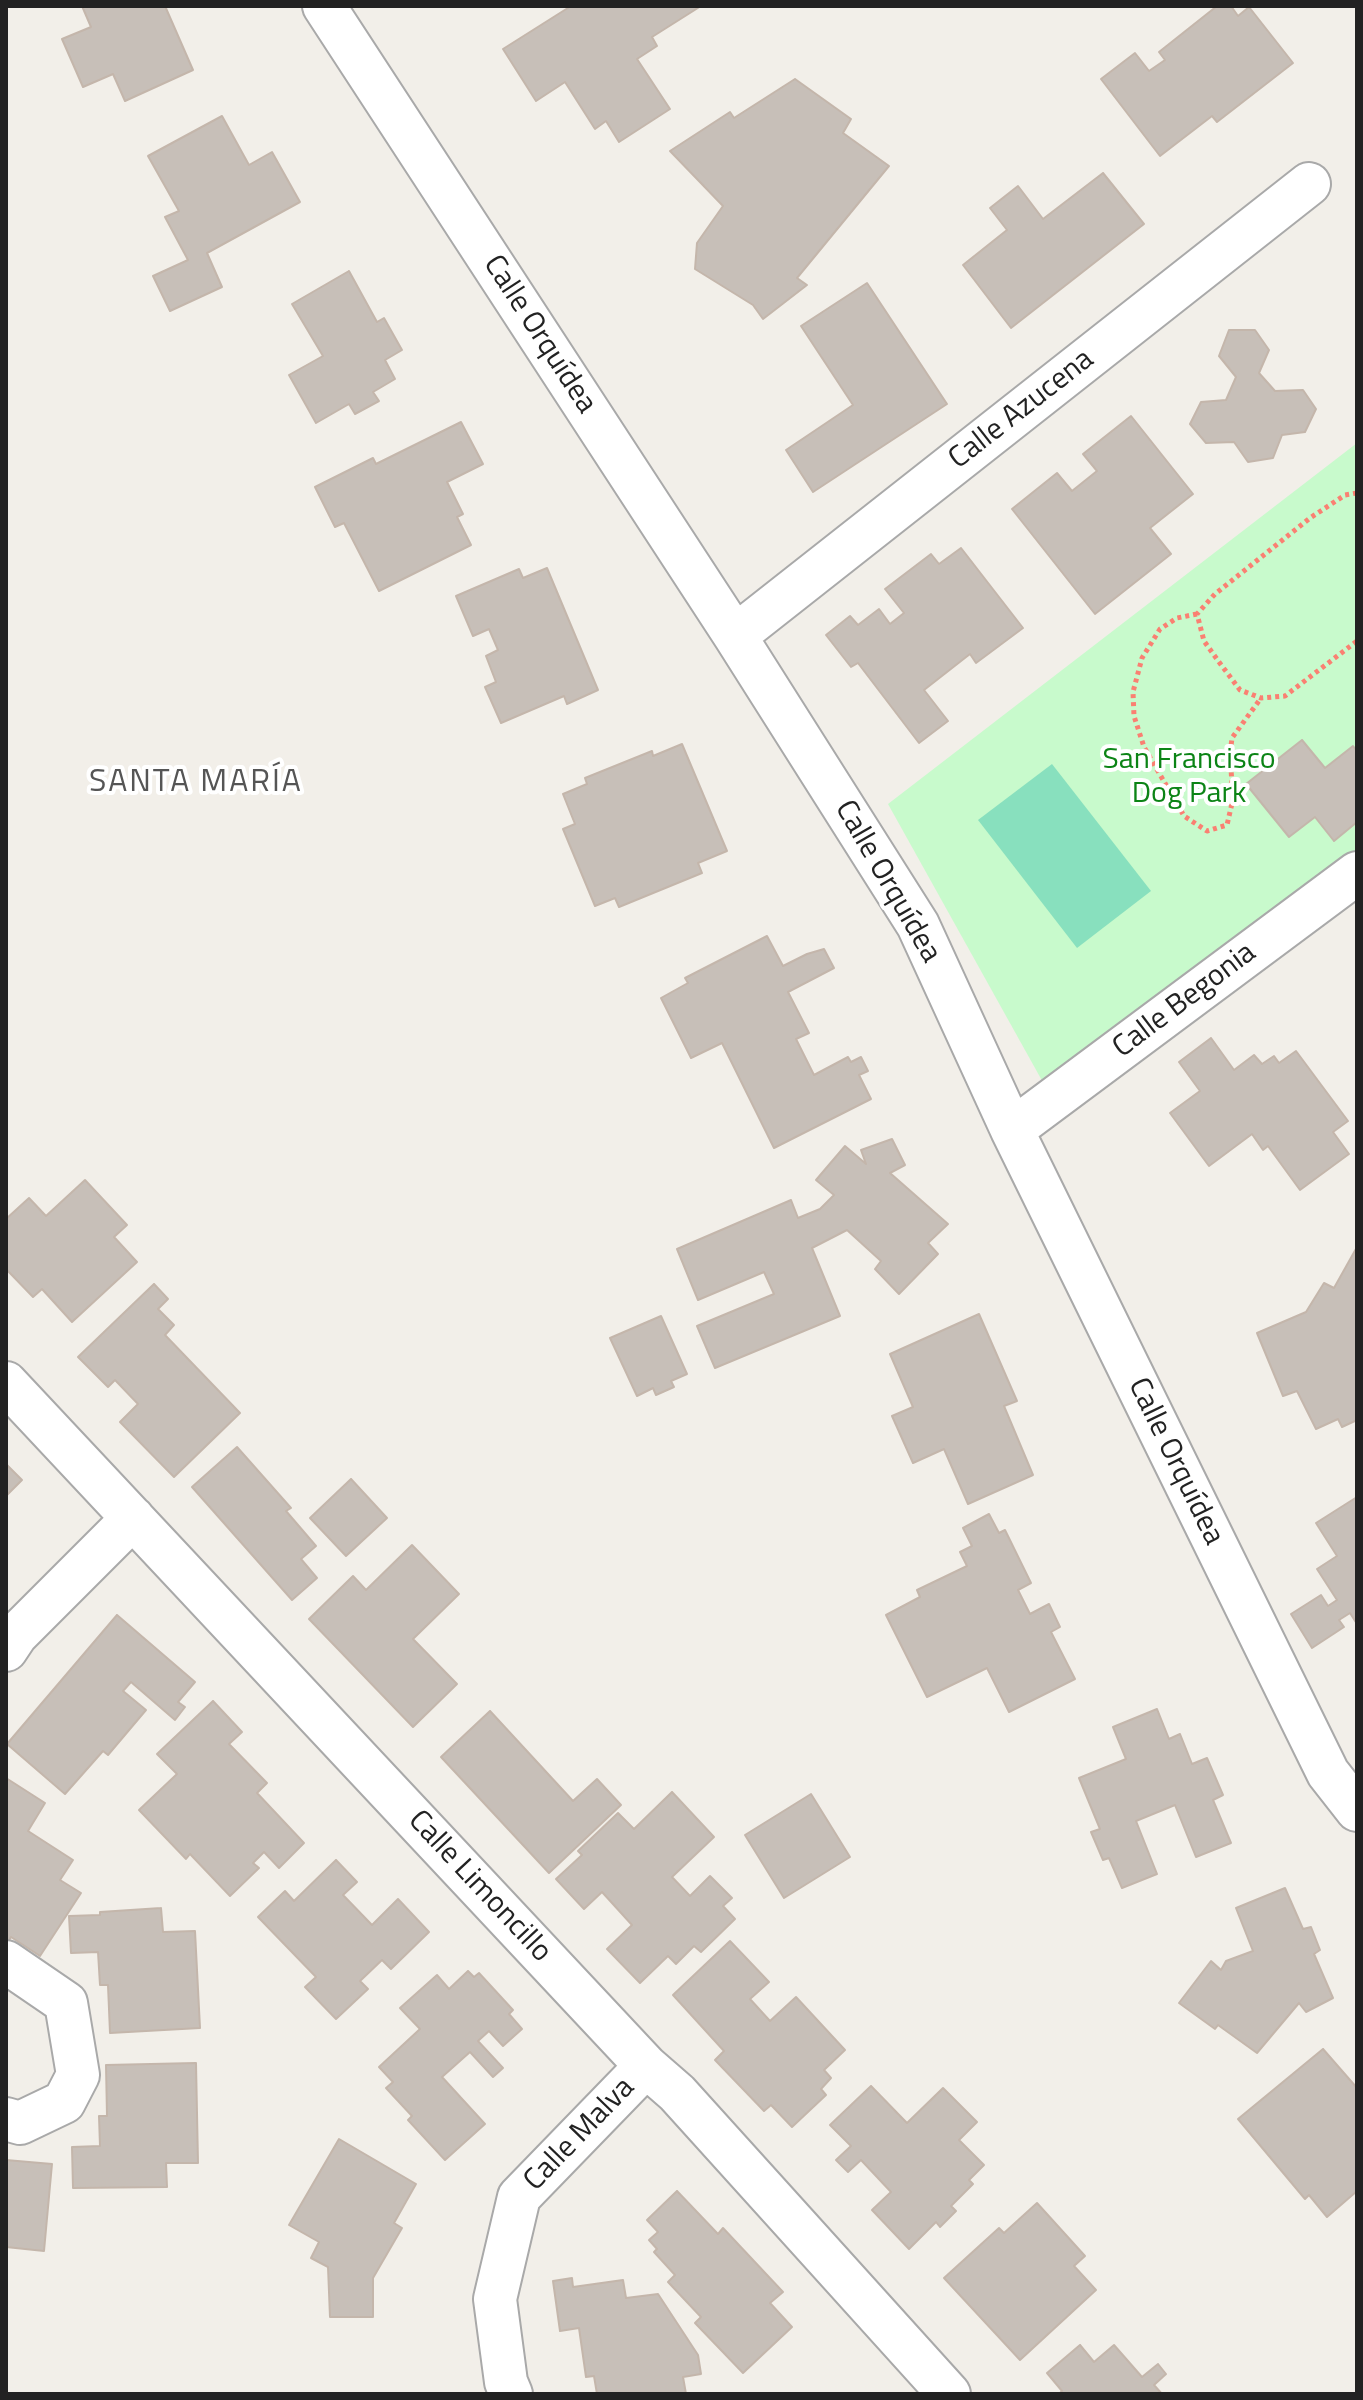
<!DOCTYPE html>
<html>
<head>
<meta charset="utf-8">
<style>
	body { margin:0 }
	#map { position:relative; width:1363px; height:2400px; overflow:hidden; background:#f2efe9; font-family:"Titillium Web",sans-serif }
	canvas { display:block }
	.frame { position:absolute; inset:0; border:8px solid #222; pointer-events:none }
</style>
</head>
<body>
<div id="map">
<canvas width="1363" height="2400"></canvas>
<div class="frame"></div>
</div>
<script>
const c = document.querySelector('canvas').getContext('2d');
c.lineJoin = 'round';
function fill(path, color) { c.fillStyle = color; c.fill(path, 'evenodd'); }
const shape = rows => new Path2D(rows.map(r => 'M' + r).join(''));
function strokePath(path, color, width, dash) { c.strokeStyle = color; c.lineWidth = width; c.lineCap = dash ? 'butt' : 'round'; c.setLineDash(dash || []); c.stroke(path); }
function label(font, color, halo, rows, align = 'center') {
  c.font = font + ' "Titillium Web",sans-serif'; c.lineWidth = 8; c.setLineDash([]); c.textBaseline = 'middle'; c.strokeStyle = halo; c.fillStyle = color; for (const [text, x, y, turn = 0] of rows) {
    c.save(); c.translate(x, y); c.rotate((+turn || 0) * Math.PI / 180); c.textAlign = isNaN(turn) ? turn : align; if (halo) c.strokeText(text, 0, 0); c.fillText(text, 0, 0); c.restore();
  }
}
fill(shape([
	[1357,443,1357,856,1045,1086,888,804]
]), '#c8facc');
fill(shape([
	[1052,764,1151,891,1077,948,978,820]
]), '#88e0be');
const building = shape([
	[82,6,165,6,193,70,125,101,113,74,83,87,62,39,91,27,82,6],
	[571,6,701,6,652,37,657,46,637,59,670,109,619,142,606,121,595,129,565,82,536,101,503,49,571,6],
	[1217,6,1231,6,1238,16,1249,7,1293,63,1217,122,1212,116,1160,156,1101,79,1135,53,1149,71,1165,60,1159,52,1217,6],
	[795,79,851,119,843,133,889,166,797,278,807,285,763,319,753,305,695,269,697,243,723,206,670,151,730,112,734,118,795,79],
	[222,116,249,165,272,152,300,202,207,253,222,287,170,311,153,276,188,260,165,217,179,211,148,156,222,116],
	[1103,173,1144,224,1011,328,963,265,1007,230,990,208,1018,186,1043,219,1103,173],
	[349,271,377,322,384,318,402,350,385,360,395,379,373,392,379,401,355,414,349,404,316,423,289,375,323,356,292,304,349,271],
	[867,283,947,404,813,492,786,450,853,405,801,326,867,283],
	[1229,330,1255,330,1269,350,1259,373,1275,391,1303,390,1316,409,1305,432,1282,435,1273,458,1248,462,1234,442,1206,443,1190,424,1201,402,1226,400,1236,377,1219,356,1229,330],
	[1131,416,1193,494,1150,528,1171,554,1095,614,1012,509,1057,473,1072,491,1097,471,1083,454,1131,416],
	[461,422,483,464,447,482,463,514,457,517,471,545,379,591,344,523,335,527,315,487,373,458,376,464,461,422],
	[961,548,1023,628,976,663,970,654,924,690,948,721,919,743,858,663,851,667,826,635,850,616,858,625,879,609,890,624,904,613,885,589,931,554,939,564,961,548],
	[547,568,598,690,567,704,564,696,501,723,485,687,496,682,486,656,498,650,489,629,473,636,456,596,519,569,523,578,547,568],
	[1302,740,1325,768,1353,746,1357,751,1357,822,1334,841,1315,817,1289,837,1246,784,1302,740],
	[682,744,727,851,698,863,702,873,619,907,615,898,595,906,563,829,575,824,563,794,587,784,585,778,652,751,653,756,682,744],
	[767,936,783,966,807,954,824,949,834,968,788,992,809,1033,796,1039,814,1075,848,1057,851,1062,861,1057,868,1071,859,1075,871,1099,774,1148,722,1043,691,1058,661,998,688,983,685,978,767,936],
	[1211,1038,1234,1070,1254,1055,1262,1064,1274,1056,1279,1063,1296,1051,1348,1121,1333,1132,1349,1154,1300,1190,1268,1146,1263,1150,1252,1134,1209,1166,1170,1113,1200,1091,1179,1062,1211,1038],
	[892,1139,905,1165,890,1173,948,1224,928,1243,938,1254,899,1294,875,1269,881,1261,847,1230,812,1248,840,1316,715,1368,697,1326,774,1294,764,1272,698,1300,677,1249,791,1200,798,1218,820,1209,834,1195,816,1180,845,1146,866,1164,861,1150,892,1139],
	[85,1180,127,1225,114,1237,137,1262,72,1322,42,1289,33,1297,6,1269,6,1219,29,1198,46,1216,85,1180],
	[1357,1247,1357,1420,1342,1427,1338,1419,1316,1429,1297,1391,1283,1396,1257,1333,1306,1312,1324,1283,1334,1288,1357,1247],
	[154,1284,168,1299,158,1309,174,1325,165,1335,240,1413,174,1477,120,1422,138,1404,115,1380,108,1387,78,1357,154,1284],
	[979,1314,1017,1401,1004,1406,1033,1475,968,1504,944,1449,913,1463,892,1416,913,1407,890,1354,979,1314],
	[661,1316,687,1374,671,1381,674,1387,656,1395,653,1388,637,1396,610,1338,661,1316],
	[237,1447,291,1508,286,1511,316,1546,301,1559,317,1578,292,1600,192,1487,237,1447],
	[6,1464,22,1480,6,1496,6,1464],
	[351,1479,387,1518,346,1556,310,1518,351,1479],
	[1357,1497,1357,1624,1350,1613,1339,1620,1344,1627,1312,1648,1291,1614,1321,1595,1328,1606,1337,1600,1317,1569,1337,1556,1316,1523,1357,1497],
	[989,1514,999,1533,1005,1530,1031,1583,1018,1590,1030,1614,1049,1604,1060,1627,1051,1632,1075,1679,1009,1712,987,1668,927,1697,886,1615,920,1597,917,1590,967,1566,960,1552,972,1546,963,1528,989,1514],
	[412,1545,459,1594,413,1639,457,1684,413,1727,309,1619,353,1576,366,1590,412,1545],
	[117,1615,195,1682,178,1702,185,1707,175,1720,131,1682,123,1691,146,1710,108,1755,103,1751,65,1794,7,1744,117,1615],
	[213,1701,242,1732,229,1744,267,1783,257,1793,304,1843,279,1868,264,1852,253,1863,259,1868,230,1896,190,1854,186,1859,139,1810,177,1774,157,1754,213,1701],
	[1157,1709,1169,1739,1180,1734,1192,1764,1207,1758,1223,1795,1213,1800,1231,1843,1196,1857,1175,1805,1136,1821,1157,1874,1122,1888,1109,1858,1103,1860,1091,1832,1100,1829,1079,1778,1126,1759,1113,1727,1157,1709],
	[490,1711,573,1801,597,1779,621,1805,549,1873,441,1757,490,1711],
	[6,1778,45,1803,28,1831,73,1860,60,1880,81,1893,40,1956,11,1937,6,1945,6,1778],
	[672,1792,714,1837,672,1877,690,1896,710,1876,732,1898,723,1906,735,1919,701,1952,694,1946,676,1964,668,1956,640,1983,607,1949,632,1925,602,1892,584,1909,556,1879,582,1855,578,1851,618,1813,634,1829,672,1792],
	[811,1794,850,1857,784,1898,745,1835,811,1794],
	[336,1860,357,1882,343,1895,372,1925,398,1899,429,1932,391,1969,382,1960,360,1981,368,1989,336,2019,305,1987,316,1977,258,1917,285,1891,294,1901,336,1860],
	[1285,1888,1303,1929,1311,1927,1320,1950,1314,1954,1333,1998,1306,2012,1299,2003,1257,2053,1218,2025,1215,2029,1179,2003,1211,1961,1221,1970,1226,1961,1253,1951,1236,1908,1285,1888],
	[161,1908,163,1932,195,1931,200,2028,110,2033,108,1985,100,1985,98,1952,71,1953,69,1916,100,1915,100,1912,161,1908],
	[730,1941,769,1982,750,1999,770,2021,796,1997,845,2050,824,2070,831,2078,821,2089,826,2095,792,2127,771,2105,764,2111,715,2060,724,2051,673,1995,730,1941],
	[468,1971,474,1977,479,1973,513,2010,509,2014,522,2029,503,2046,489,2031,478,2041,503,2068,493,2077,470,2052,442,2077,485,2124,445,2160,408,2120,412,2116,386,2088,393,2082,379,2067,420,2029,400,2008,437,1975,449,1989,468,1971],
	[1323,2049,1357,2088,1357,2191,1327,2217,1309,2195,1305,2199,1238,2119,1323,2049],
	[196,2063,198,2163,166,2163,167,2187,73,2188,72,2147,100,2146,99,2116,107,2116,106,2065,196,2063],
	[871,2086,907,2123,943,2088,977,2122,959,2140,984,2165,969,2180,973,2184,951,2206,956,2211,940,2227,936,2222,909,2249,872,2210,891,2192,861,2160,848,2172,836,2160,851,2146,830,2125,871,2086],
	[339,2139,416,2184,394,2223,402,2228,373,2278,373,2317,330,2317,328,2267,311,2258,319,2242,289,2225,339,2139],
	[6,2160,52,2164,44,2251,6,2247,6,2160],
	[677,2191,718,2234,723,2228,783,2292,770,2303,792,2327,743,2373,695,2323,701,2317,668,2282,675,2275,654,2252,657,2249,649,2240,658,2232,647,2220,677,2191],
	[1037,2203,1085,2256,1074,2266,1096,2290,1020,2360,944,2278,999,2228,1004,2233,1037,2203],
	[572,2278,573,2287,623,2280,626,2298,658,2294,698,2355,701,2374,683,2377,686,2394,597,2394,594,2376,586,2377,579,2328,560,2331,553,2281,572,2278],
	[1080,2345,1094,2362,1114,2345,1142,2377,1158,2364,1166,2374,1154,2385,1162,2394,1059,2394,1062,2391,1047,2373,1080,2345]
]);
fill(building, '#c7bfb8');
strokePath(building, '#c4b6ab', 2);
const minor = shape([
	[324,6,735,636,918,925,1012,1130,1328,1773,1357,1810],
	[735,636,1309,184],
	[1012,1130,1357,873],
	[6,1383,646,2066,677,2093,949,2394],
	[6,1650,16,1635,133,1518],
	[6,1962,66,2003,78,2075,64,2102,20,2123,6,2119],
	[511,2394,506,2382,495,2299,519,2197,646,2066]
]);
strokePath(minor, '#a9a9a9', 46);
strokePath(shape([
	[1357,493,1345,495,1310,518,1215,594,1197,614,1204,641,1219,662,1240,690,1261,698,1285,696,1357,641],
	[1197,614,1177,618,1160,629,1142,658,1133,692,1134,716,1144,747,1184,816,1207,831,1227,825,1233,799,1230,754,1232,738,1261,698]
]), '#fa8072', 5, [4, 4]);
strokePath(minor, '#fff', 42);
label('30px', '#222', '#fff', [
	["Calle Orquídea",539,335,57],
	["Calle Azucena",1022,410,-38],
	["Calle Orquídea",887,882,60],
	["Calle Begonia",1185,1001,-37],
	["Calle Orquídea",1175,1462,64],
	["Calle Limoncillo",479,1887,47],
	["Calle Malva",580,2135,-46]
]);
label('30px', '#0c8416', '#fff', [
	["San Francisco",1189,761],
	["Dog Park",1189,795]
]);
c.letterSpacing = '2px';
label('32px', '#555', '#fff', [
	["SANTA MARÍA",196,783]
]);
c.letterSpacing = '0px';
</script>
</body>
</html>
